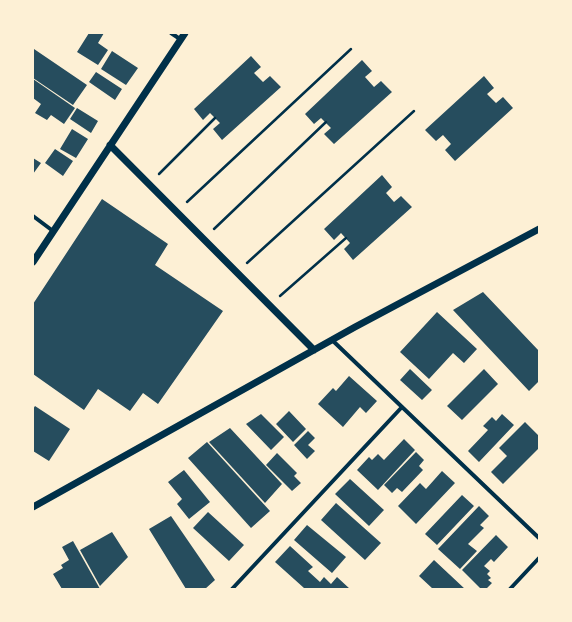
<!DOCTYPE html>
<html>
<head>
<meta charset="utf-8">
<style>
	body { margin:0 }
	#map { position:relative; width:572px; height:622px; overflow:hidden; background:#fdf0d5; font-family:"Work Sans",sans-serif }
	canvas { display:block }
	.frame { position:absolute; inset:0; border:34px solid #fdf0d5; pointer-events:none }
</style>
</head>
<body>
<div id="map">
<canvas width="572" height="622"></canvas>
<div class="frame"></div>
</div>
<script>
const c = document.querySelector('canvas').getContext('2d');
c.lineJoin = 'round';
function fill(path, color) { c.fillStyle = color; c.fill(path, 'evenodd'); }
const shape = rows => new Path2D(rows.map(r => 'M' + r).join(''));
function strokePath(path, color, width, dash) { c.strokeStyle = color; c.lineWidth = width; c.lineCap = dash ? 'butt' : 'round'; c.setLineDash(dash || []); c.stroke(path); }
fill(shape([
	[89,33,104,33,98,43,108,50,98,65,77,52],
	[34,49,87,85,73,105,33,78],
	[112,51,138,68,126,85,101,69],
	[251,56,261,67,254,73,263,82,270,76,281,87,222,140,213,129,220,123,210,113,203,120,194,109],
	[362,60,372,71,365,77,374,87,381,81,392,92,334,144,324,134,331,128,321,118,314,124,305,114],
	[96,72,122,89,115,100,89,82],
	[484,76,494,88,487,94,496,103,503,97,513,108,455,161,445,150,451,144,443,135,436,141,425,130],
	[33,79,75,108,64,124,51,115,47,120,35,113,41,104,33,98],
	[77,108,98,121,91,133,70,119],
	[72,129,88,139,76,158,60,149],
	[55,149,73,161,63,176,45,163],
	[33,158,41,163,33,174],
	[382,175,392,187,386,193,394,202,401,196,412,207,353,260,344,249,350,243,341,233,334,240,324,229],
	[102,199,168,244,155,265,223,311,158,404,143,393,130,411,98,389,84,410,33,374,33,304],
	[483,292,539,351,539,381,529,391,453,310],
	[437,312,477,349,464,363,453,353,429,379,400,352],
	[410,369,432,390,422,400,400,380],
	[484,369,498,384,462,420,447,406],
	[349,376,377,401,366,413,360,407,343,427,318,404,333,388,336,391],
	[35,406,70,429,49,461,33,451,33,409],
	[289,411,306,429,293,442,276,424],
	[261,414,284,437,271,450,246,424],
	[502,414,514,425,479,462,468,451,488,430,483,426,492,417,496,421],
	[525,422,539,436,539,448,503,484,491,472,507,456,499,448],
	[230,428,282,484,265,503,209,442],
	[308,431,315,438,308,445,315,451,307,459,294,445],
	[404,439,415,450,378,490,357,470,369,457,372,460,378,454,384,460],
	[207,442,270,511,251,528,188,458],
	[416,452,424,460,419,466,423,470,402,492,397,488,392,493,384,485],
	[277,453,297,473,294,476,301,483,292,491,266,465],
	[184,470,210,502,189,519,177,504,182,499,168,482],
	[442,471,455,483,416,524,398,506,420,483,426,489],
	[350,479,384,510,369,526,335,494],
	[462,495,474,506,437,545,425,534],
	[336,503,381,543,365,560,321,520],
	[479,506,489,516,480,525,484,528,468,544,477,551,460,569,438,549],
	[208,512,244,545,229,561,193,528],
	[171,516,215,580,205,589,186,589,149,529],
	[307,525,346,557,332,573,294,540],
	[112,532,128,557,100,586,80,550],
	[496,535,508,547,494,562,491,559,484,566,490,571,487,574,491,578,488,580,492,583,486,589,481,589,462,570],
	[73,541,100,589,62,589,53,574,63,568,61,565,69,560,62,547],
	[290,546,313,567,308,571,320,582,324,577,331,584,337,577,350,589,303,589,304,588,275,562],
	[434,560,465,589,433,589,419,576]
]), '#264d5e');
strokePath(shape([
	[159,174,215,118],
	[187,202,351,49],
	[214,229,326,122],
	[247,263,414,111],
	[280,296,346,238]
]), '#003049', 2.5);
strokePath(shape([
	[171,33,180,39],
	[33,216,53,231],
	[332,340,539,538],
	[232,589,402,407],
	[510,589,539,558]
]), '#003049', 4);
strokePath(shape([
	[110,145,314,350],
	[33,262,185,33],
	[33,507,355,327,539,229]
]), '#003049', 7);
</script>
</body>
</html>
